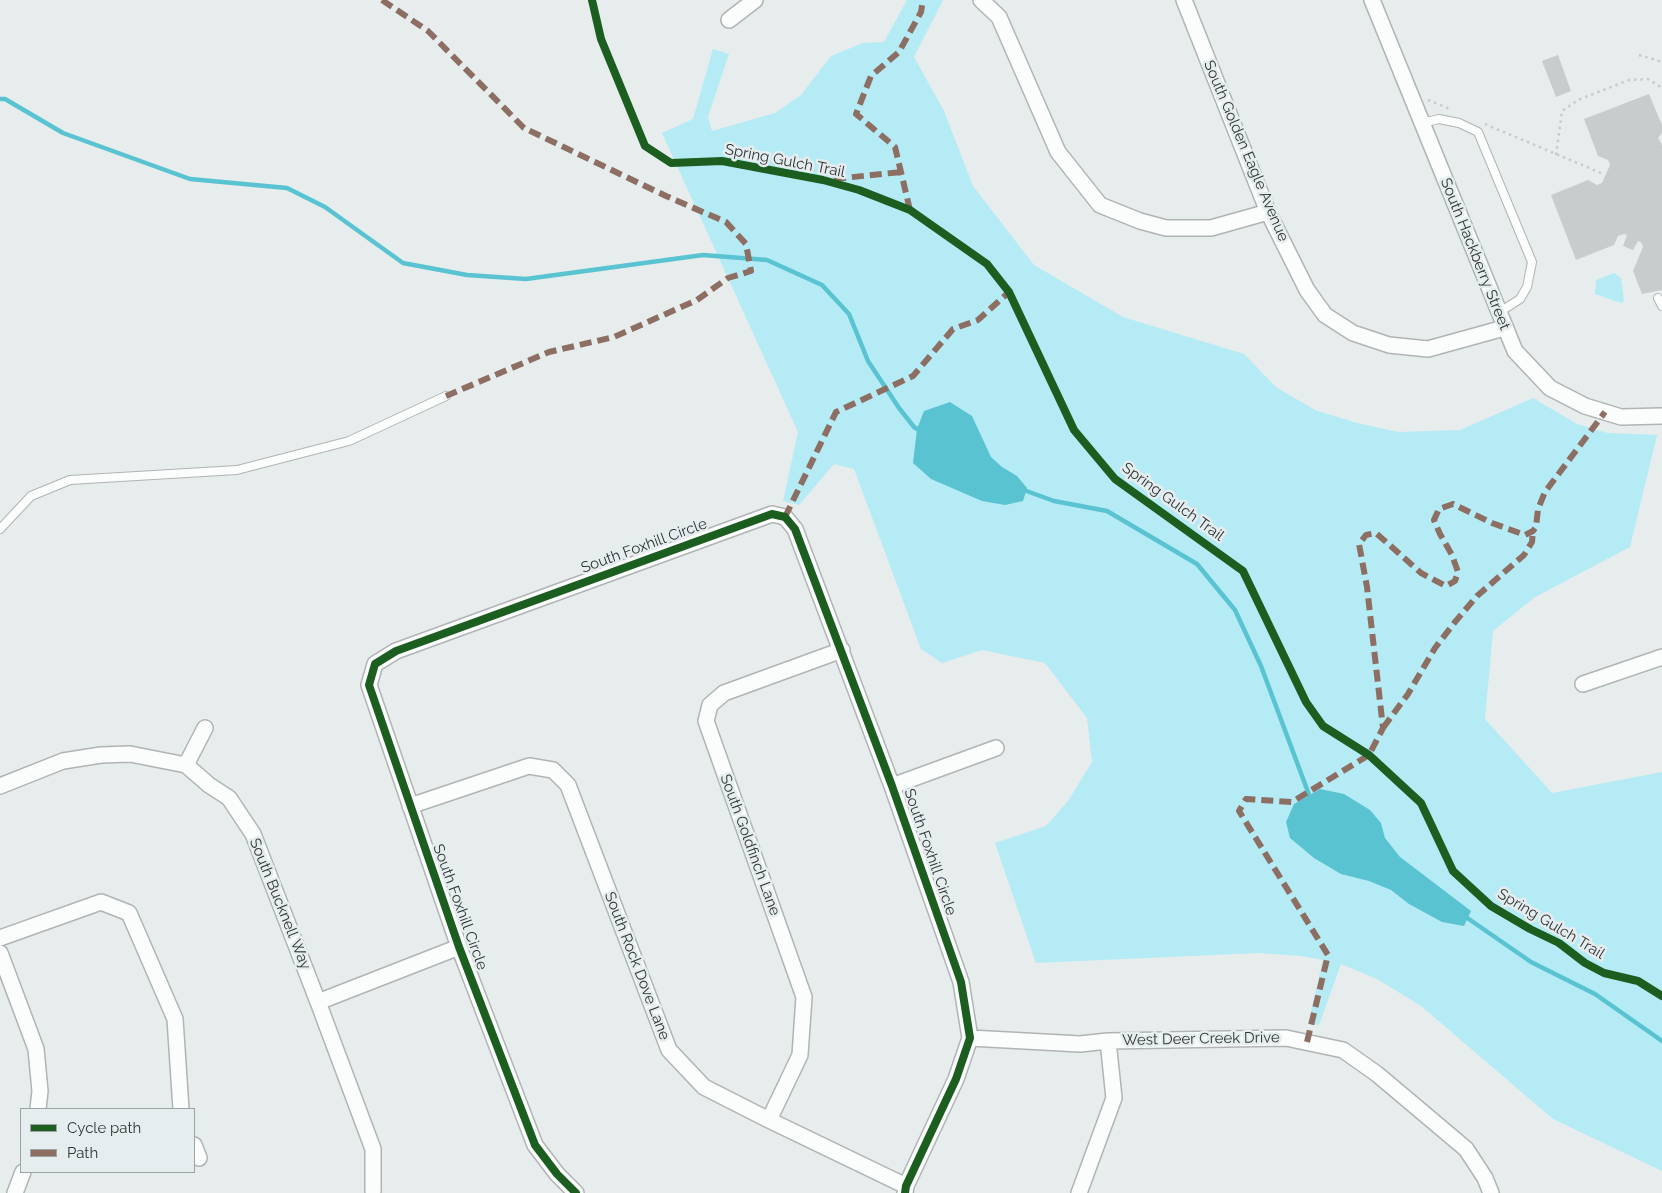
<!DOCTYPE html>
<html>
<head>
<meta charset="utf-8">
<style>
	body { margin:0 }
	#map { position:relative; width:1662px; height:1193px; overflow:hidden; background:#e7eced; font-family:Raleway,sans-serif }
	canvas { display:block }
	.legend { position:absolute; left:20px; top:1108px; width:175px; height:65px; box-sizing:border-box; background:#e5edef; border:1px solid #9da3a5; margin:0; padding:6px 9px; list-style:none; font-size:15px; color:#313435 }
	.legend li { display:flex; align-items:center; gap:10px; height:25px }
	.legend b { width:25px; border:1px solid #9da3a5 }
</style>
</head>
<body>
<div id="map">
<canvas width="1662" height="1193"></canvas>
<ul class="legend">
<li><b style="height:6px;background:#1b5e20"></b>Cycle path</li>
<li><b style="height:6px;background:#8d6e63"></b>Path</li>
</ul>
</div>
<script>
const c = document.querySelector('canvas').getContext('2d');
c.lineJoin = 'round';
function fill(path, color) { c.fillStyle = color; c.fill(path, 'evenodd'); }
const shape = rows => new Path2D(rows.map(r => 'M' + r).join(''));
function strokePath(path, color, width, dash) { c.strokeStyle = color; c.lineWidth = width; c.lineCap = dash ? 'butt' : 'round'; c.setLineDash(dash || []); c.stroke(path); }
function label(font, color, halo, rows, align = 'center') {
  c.font = font + ' Raleway,sans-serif'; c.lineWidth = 5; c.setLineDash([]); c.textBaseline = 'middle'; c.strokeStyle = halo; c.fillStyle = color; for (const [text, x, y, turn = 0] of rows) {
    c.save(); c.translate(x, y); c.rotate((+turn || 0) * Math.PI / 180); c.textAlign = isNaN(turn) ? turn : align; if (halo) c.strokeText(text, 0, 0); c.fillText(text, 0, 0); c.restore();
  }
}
fill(shape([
	[907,0,943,0,914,57,944,111,973,186,1034,265,1123,317,1244,354,1276,387,1315,410,1357,423,1399,432,1460,430,1533,398,1577,424,1608,433,1657,435,1630,547,1535,597,1493,631,1485,719,1552,793,1662,772,1662,1171,1553,1119,1421,1006,1377,979,1341,964,1319,1025,1308,1024,1323,960,1301,956,1258,953,1036,963,995,843,1046,826,1068,801,1092,762,1087,718,1045,663,982,650,942,663,921,649,854,469,834,464,799,505,783,501,798,432,662,133,693,119,713,49,729,54,708,117,712,131,775,113,801,95,831,56,863,43,884,42],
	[1614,273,1621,278,1624,301,1621,303,1595,294,1596,280]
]), '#b5ebf5');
fill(shape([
	[950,402,972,416,991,457,1002,467,1017,476,1027,488,1023,501,1005,505,982,501,931,479,913,463,917,429,924,411],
	[1320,789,1344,794,1370,810,1381,823,1385,838,1400,857,1471,911,1464,926,1442,922,1409,904,1391,890,1369,881,1341,874,1314,858,1290,838,1286,822,1294,804]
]), '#59c3d2');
strokePath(shape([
	[0,99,5,99,63,133,190,179,287,188,325,207,403,263,467,275,526,279,703,255,767,260,822,285,849,314,868,361,899,408,914,427,922,432],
	[1021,489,1054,501,1107,511,1197,564,1235,610,1261,666,1311,800],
	[1463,915,1531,962,1595,994,1662,1041]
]), '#59c3d2', 4.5);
fill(shape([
	[1558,55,1571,91,1556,97,1542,61],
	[1649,94,1662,125,1662,133,1658,138,1662,145,1662,290,1642,294,1633,271,1643,247,1641,242,1638,241,1633,250,1623,246,1627,235,1624,234,1618,236,1614,245,1576,260,1551,195,1588,180,1597,185,1602,183,1610,165,1608,160,1598,156,1584,119]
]), '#c8cccd');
const service = shape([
	[1422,123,1439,119,1459,123,1478,132,1532,262,1527,287,1520,299,1498,313],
	[1658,298,1662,306],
	[0,529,31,496,70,480,237,470,349,441,446,396]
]);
const minor = shape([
	[981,0,999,17,1058,152,1100,205,1140,221,1166,228,1211,228,1268,212],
	[1184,0,1268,212,1307,290,1325,315,1353,333,1389,345,1428,349,1504,328],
	[1372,0,1515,351,1550,388,1585,406,1621,417,1662,416],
	[729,20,755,0],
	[1583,684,1662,657],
	[186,765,205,728],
	[0,786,63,761,101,755,130,754,186,765,209,785,229,798,253,834,318,1002,373,1149,373,1191],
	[892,786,996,748],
	[410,806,529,766,553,770,568,785,669,1050,704,1087,769,1120,906,1186],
	[0,938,101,902,129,913,175,1019,181,1109],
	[0,953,36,1049,40,1091,38,1109],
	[318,1002,459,947],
	[970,1038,1080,1044,1108,1041,1286,1038,1343,1050,1377,1074,1466,1149,1485,1178,1491,1193],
	[769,1120,800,1055,804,997,706,721,710,705,724,693,842,650],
	[194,1145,199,1158],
	[15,1193,23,1172],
	[576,1193,557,1174,535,1145,459,947,369,685,375,664,396,651,772,514,785,517,795,529,892,786,961,982,970,1038,956,1079,906,1186,905,1193],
	[1079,1193,1114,1098,1108,1041]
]);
strokePath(service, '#b1b4b4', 10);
strokePath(minor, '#b1b4b4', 18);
strokePath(shape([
	[1639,55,1662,62],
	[1428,100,1450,109],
	[1485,124,1601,173],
	[1556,155,1562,111,1578,100,1629,80,1648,79,1662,88]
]), '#c9cbcb', 2.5, [2.5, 4]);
strokePath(service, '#fbfcfc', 8);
strokePath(minor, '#fbfcfc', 15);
strokePath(shape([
	[382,0,428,31,524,128,666,196,726,222,746,244,751,271,728,278,697,300,614,337,549,352,446,396],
	[834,179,901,172],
	[910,210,895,147,856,114,871,76,899,52,921,12,923,0],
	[785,517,836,412,913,376,953,329,978,320,1009,292],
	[1383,728,1408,694,1435,648,1455,622,1477,596,1524,555,1532,542,1533,531],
	[1307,1042,1328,955,1239,811,1246,799,1292,802,1369,755,1383,728,1367,587,1359,544,1366,535,1376,533,1421,573,1446,586,1455,581,1458,572,1452,555,1440,534,1434,520,1439,509,1453,504,1492,523,1525,535,1533,531,1536,527,1538,509,1545,492,1605,412]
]), '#8d6e63', 6, [12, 6]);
strokePath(shape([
	[592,0,601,39,645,146,671,163,722,161,823,180,859,190,910,210,987,264,1009,292,1074,430,1115,479,1243,571,1306,702,1323,726,1369,755,1421,803,1453,871,1491,906,1530,929,1559,943,1585,963,1604,973,1638,981,1662,996],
	[576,1193,557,1174,535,1145,459,947,369,685,375,664,396,651,772,514,785,517,795,529,892,786,961,982,970,1038,956,1079,906,1186,905,1193]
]), '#1b5e20', 8);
label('15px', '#313435', '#e5edef', [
	["South Golden Eagle Avenue",1246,151,67],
	["Spring Gulch Trail",785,161,11],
	["South Hackberry Street",1475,254,68],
	["Spring Gulch Trail",1173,502,36],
	["South Foxhill Circle",644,546,-20],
	["South Goldfinch Lane",750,845,70],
	["South Foxhill Circle",930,852,71],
	["South Bucknell Way",280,904,68],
	["South Foxhill Circle",460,907,70],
	["Spring Gulch Trail",1551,924,31],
	["South Rock Dove Lane",637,966,69],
	["West Deer Creek Drive",1201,1039,-1]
]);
</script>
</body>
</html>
